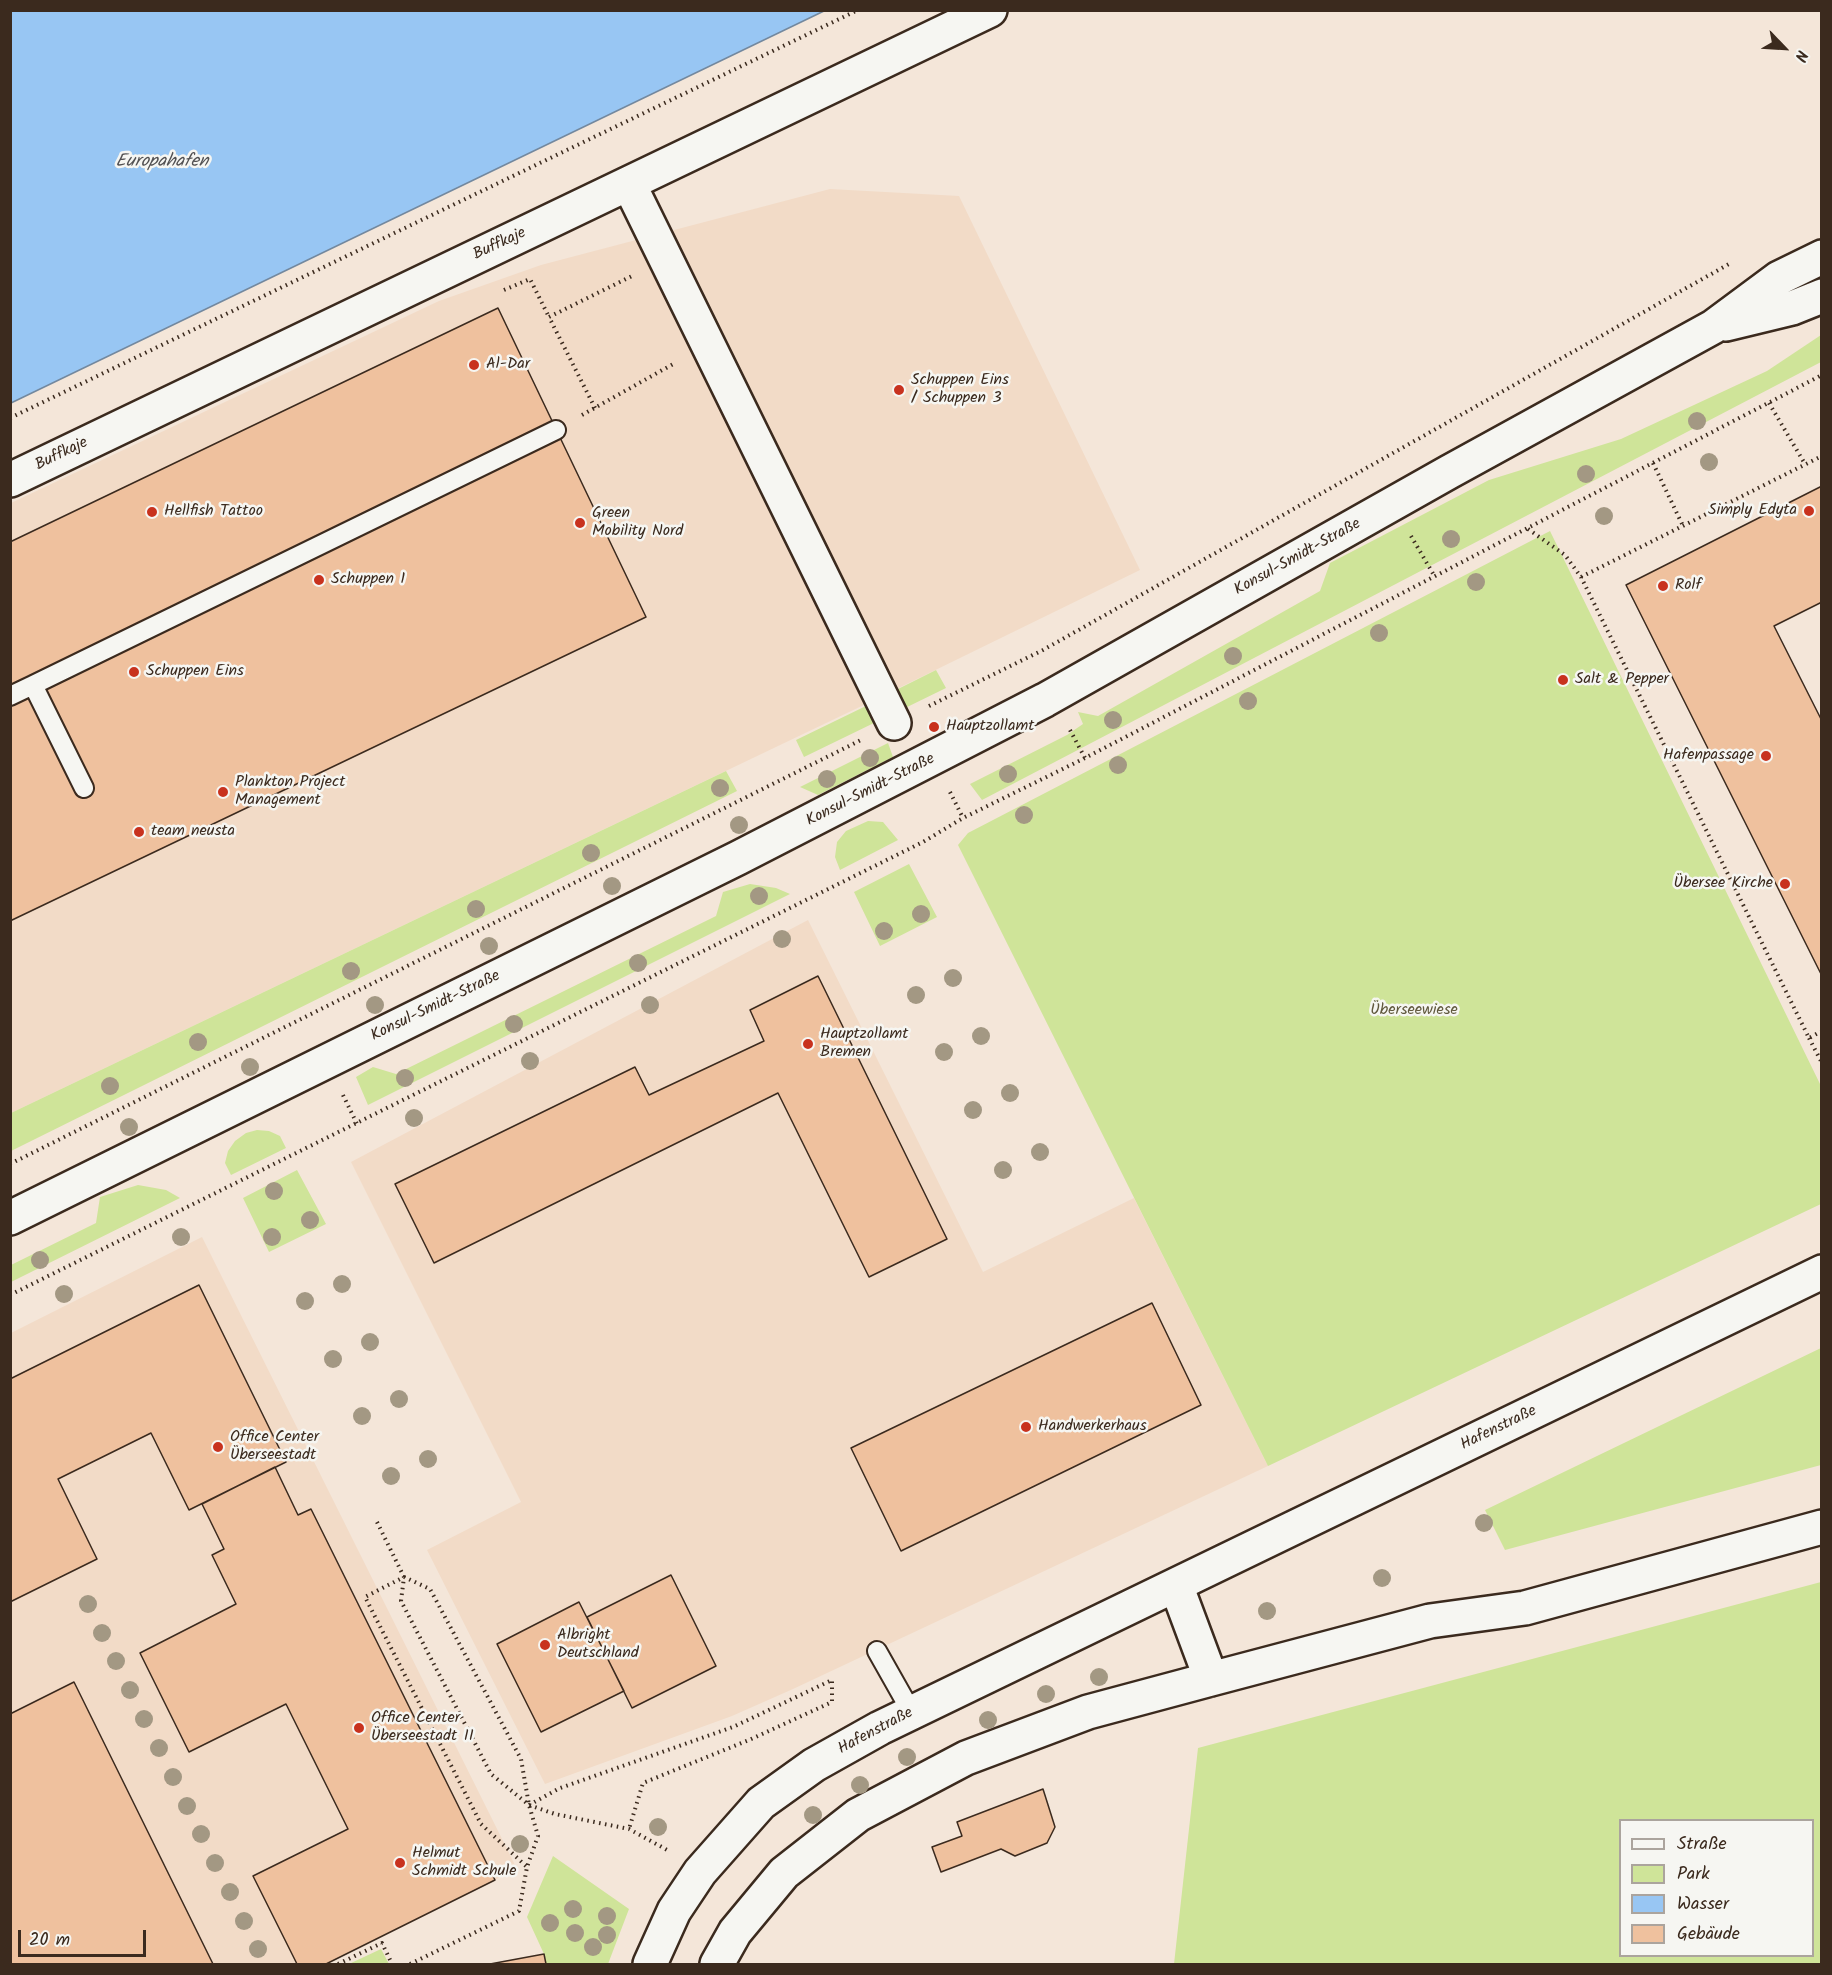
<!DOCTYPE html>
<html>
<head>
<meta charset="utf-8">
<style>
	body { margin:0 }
	#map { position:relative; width:1832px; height:1975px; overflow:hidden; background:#f4e6d9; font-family:Kalam,sans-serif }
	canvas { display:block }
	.frame { position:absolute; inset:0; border:12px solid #3b2a1e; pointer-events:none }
	.legend { position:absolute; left:1619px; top:1819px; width:195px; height:138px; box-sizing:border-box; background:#f6f6f2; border:2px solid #aba49d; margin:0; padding:8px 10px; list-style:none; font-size:18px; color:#3b2a1e }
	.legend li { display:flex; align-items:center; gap:12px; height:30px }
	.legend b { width:30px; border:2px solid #aba49d }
	.north { position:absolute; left:1754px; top:18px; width:60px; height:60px; -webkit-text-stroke:4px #f6f6f2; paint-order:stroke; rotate:115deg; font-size:16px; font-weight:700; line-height:24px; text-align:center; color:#3b2a1e }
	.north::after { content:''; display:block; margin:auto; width:21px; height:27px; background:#3b2a1e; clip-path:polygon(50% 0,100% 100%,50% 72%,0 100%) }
	.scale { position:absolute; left:18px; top:1930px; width:128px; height:27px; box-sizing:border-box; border:3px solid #3b2a1e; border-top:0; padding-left:8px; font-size:18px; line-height:21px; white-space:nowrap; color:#3b2a1e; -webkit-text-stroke:4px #f6f6f2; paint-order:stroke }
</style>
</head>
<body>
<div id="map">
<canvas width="1832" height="1975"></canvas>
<div class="frame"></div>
<ul class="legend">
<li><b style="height:8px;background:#f6f6f2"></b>Straße</li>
<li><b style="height:16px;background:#cfe499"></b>Park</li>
<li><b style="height:16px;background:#98c6f3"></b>Wasser</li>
<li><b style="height:16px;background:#efc19e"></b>Gebäude</li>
</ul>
<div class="north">N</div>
<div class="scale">20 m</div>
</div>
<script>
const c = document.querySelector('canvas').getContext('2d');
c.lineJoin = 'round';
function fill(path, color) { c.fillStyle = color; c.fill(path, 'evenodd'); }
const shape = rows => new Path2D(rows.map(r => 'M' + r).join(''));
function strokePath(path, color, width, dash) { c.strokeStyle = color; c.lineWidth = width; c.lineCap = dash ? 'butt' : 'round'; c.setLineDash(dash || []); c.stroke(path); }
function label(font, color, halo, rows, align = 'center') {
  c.font = font + ' Kalam,sans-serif'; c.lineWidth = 5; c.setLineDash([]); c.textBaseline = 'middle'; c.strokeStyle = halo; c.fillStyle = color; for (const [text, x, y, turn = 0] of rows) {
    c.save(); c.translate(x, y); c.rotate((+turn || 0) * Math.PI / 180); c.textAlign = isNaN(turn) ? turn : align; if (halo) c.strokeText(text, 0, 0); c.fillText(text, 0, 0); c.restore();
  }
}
fill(shape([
	[830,189,959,196,1140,570,870,702,11,1113,11,503,439,301,541,265],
	[808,920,983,1272,1134,1198,1268,1466,793,1689,732,1716,545,1784,427,1550,521,1502,351,1162],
	[202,1237,517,1869,326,1964,11,1964,11,1333]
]), '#f2dbc7');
fill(shape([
	[1821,335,1821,362,982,800,970,784,1067,735,1083,724,1078,712,1098,716,1320,591,1330,563,1489,480,1621,439,1767,371],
	[1550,531,1821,1086,1821,1204,1268,1466,958,845,968,833],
	[936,670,946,688,901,710,892,692],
	[868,705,876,722,804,757,796,740],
	[888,743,893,757,818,795,800,787],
	[726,771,737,791,11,1151,11,1113],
	[868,821,883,822,898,840,840,870,835,857,837,842,846,831],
	[909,864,937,917,880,946,854,892],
	[750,884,776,888,790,894,368,1105,356,1077,373,1067,396,1074,716,916,723,892],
	[257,1130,269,1131,280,1136,286,1148,231,1175,225,1163,228,1151,235,1141,246,1133],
	[297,1170,326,1224,269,1252,243,1198],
	[138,1185,166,1190,180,1198,11,1282,11,1265,96,1223,100,1197],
	[1821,1348,1821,1465,1505,1550,1485,1510],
	[1821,1582,1821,1964,1174,1964,1198,1748],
	[1620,1820,1812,1820,1812,1956,1620,1956],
	[553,1856,629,1909,608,1964,546,1964,544,1954,527,1917],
	[381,1949,389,1964,349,1964]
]), '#cfe499');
const water = shape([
	[11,10,824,10,824,11,11,403,11,10]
]);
fill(water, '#98c6f3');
strokePath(water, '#73889e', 1.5);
const building = shape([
	[498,308,646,617,10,921,10,542,498,308],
	[1822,486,1822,602,1774,626,1822,721,1822,976,1626,585,1822,486],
	[818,976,947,1239,869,1277,778,1093,434,1263,395,1184,635,1067,649,1095,764,1041,750,1010,818,976],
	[199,1285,286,1462,189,1510,151,1433,58,1479,97,1559,10,1602,10,1379,199,1285],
	[1152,1303,1201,1405,901,1551,851,1448,1152,1303],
	[275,1467,298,1515,311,1509,495,1880,326,1964,297,1964,253,1876,348,1829,286,1704,189,1752,140,1653,236,1604,212,1555,224,1549,202,1504,275,1467],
	[671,1575,716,1666,632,1708,587,1617,671,1575],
	[579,1602,624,1691,541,1732,497,1644,579,1602],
	[74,1682,213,1964,10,1964,10,1714,74,1682],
	[1043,1789,1055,1827,1047,1843,1015,1856,1001,1849,941,1872,932,1847,962,1836,957,1822,1043,1789],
	[544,1954,546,1964,487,1964,490,1964,544,1954]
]);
fill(building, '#efc19e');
strokePath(building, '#3b2a1e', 1.5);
const lane = shape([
	[10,696,33,685],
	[84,788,33,685,556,430],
	[877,1651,912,1713]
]);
const street = shape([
	[629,184,894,723],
	[10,480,990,10],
	[1176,1585,1211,1679],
	[650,1964,674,1911,700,1872,761,1803,814,1765,880,1728,1822,1272],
	[717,1964,735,1932,784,1873,858,1815,966,1758,1088,1712,1211,1679,1430,1621,1525,1608,1822,1527]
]);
const secondary = shape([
	[1726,324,1792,308,1822,296],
	[10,1218,738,858,1045,700,1449,472,1713,327,1779,278,1822,257]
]);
strokePath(lane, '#3b2a1e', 22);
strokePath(street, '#3b2a1e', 38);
strokePath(secondary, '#3b2a1e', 38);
strokePath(shape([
	[504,290,530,279,549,317],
	[1769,403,1805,464],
	[595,408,549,317,632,276],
	[582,415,675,363],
	[10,418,858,10],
	[1653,463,1683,526],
	[1528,529,1565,555,1581,577,1809,1038,1822,1031],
	[1411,536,1435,577],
	[1581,577,1822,456],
	[929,706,1043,650,1729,264],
	[1070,730,1085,758],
	[950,792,963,818],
	[1809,1038,1822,1063],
	[343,1095,357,1124],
	[10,1164,861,740],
	[10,1295,923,842,963,818,1085,758,1822,375],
	[377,1522,404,1577,401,1601,491,1774,529,1805,555,1814,629,1829,669,1851],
	[529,1805,560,1788,733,1727,832,1680,832,1702,749,1740,643,1783,629,1829],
	[338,1964,382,1943,392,1964],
	[410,1964,519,1911,527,1867,538,1836,529,1805,521,1759,430,1589,404,1577,365,1597,481,1824,527,1867]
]), '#3b2a1e', 4, [1.5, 4.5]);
strokePath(lane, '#f6f6f2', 18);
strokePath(street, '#f6f6f2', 33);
strokePath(secondary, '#f6f6f2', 33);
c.fillStyle = '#a39883';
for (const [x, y] of [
	[1697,421],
	[1709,462],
	[1586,474],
	[1604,516],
	[1451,539],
	[1476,582],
	[1379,633],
	[1233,656],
	[1248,701],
	[1113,720],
	[870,758],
	[1118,765],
	[1008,774],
	[827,779],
	[720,788],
	[1024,815],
	[739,825],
	[591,853],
	[612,886],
	[759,896],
	[476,909],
	[921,914],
	[884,931],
	[782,939],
	[489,946],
	[638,963],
	[351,971],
	[953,978],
	[916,995],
	[375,1005],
	[650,1005],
	[514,1024],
	[981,1036],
	[198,1042],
	[944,1052],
	[530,1061],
	[250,1067],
	[405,1078],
	[110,1086],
	[1010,1093],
	[973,1110],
	[414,1118],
	[129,1127],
	[1040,1152],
	[1003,1170],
	[274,1191],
	[310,1220],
	[181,1237],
	[272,1237],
	[40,1260],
	[342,1284],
	[64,1294],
	[305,1301],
	[370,1342],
	[333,1359],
	[399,1399],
	[362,1416],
	[428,1459],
	[391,1476],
	[1484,1523],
	[1382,1578],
	[88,1604],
	[1267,1611],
	[102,1633],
	[116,1661],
	[1099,1677],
	[130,1690],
	[1046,1694],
	[144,1719],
	[988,1720],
	[159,1748],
	[907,1757],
	[173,1777],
	[860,1785],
	[187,1806],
	[813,1815],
	[658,1827],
	[201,1834],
	[520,1844],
	[215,1863],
	[230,1892],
	[573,1909],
	[607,1916],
	[244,1921],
	[550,1923],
	[575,1933],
	[607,1935],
	[593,1947],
	[258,1949]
]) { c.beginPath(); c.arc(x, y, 9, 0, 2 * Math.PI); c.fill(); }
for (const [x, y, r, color] of [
	[474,365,6,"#c8321e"],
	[899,390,6,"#c8321e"],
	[1809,511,6,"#c8321e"],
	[152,512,6,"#c8321e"],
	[580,523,6,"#c8321e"],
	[319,580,6,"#c8321e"],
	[1663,586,6,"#c8321e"],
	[134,672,6,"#c8321e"],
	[1563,680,6,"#c8321e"],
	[934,727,6,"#c8321e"],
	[1766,756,6,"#c8321e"],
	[223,792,6,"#c8321e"],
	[139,832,6,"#c8321e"],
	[1785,884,6,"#c8321e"],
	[808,1044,6,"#c8321e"],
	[1026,1427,6,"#c8321e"],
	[218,1447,6,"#c8321e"],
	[545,1645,6,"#c8321e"],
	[359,1728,6,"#c8321e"],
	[400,1863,6,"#c8321e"]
]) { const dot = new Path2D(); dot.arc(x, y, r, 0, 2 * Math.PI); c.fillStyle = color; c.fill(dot); strokePath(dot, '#f6f6f2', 2); }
label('16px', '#3b2a1e', '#f6f6f2', [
	["Buffkaje",500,245,-25],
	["Buffkaje",62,455,-26],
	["Konsul-Smidt-Straße",1298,558,-29],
	["Konsul-Smidt-Straße",871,791,-27],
	["Konsul-Smidt-Straße",436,1007,-26],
	["Hafenstraße",1499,1429,-26],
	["Hafenstraße",876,1732,-28]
]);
label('16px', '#3b2a1e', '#f6f6f2', [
	["Al-Dar",486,365],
	["Schuppen Eins",911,381],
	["/ Schuppen 3",911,399],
	["Simply Edyta",1797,511,"right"],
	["Hellfish Tattoo",164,512],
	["Green",592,514],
	["Mobility Nord",592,532],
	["Schuppen 1",331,580],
	["Rolf",1675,586],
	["Schuppen Eins",146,672],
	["Salt & Pepper",1575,680],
	["Hauptzollamt",946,727],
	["Hafenpassage",1754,756,"right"],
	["Plankton Project",235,783],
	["Management",235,801],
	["team neusta",151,832],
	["Übersee Kirche",1773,884,"right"],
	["Hauptzollamt",820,1035],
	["Bremen",820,1053],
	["Handwerkerhaus",1038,1427],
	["Office Center",230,1438],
	["Überseestadt",230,1456],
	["Albright",557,1636],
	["Deutschland",557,1654],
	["Office Center",371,1719],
	["Überseestadt II",371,1737],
	["Helmut",412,1854],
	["Schmidt Schule",412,1872]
], 'left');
label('16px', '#60583d', '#f6f6f2', [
	["Überseewiese",1414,1011]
]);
label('italic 18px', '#525153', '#f6f6f2', [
	["Europahafen",162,163]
]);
</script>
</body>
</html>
